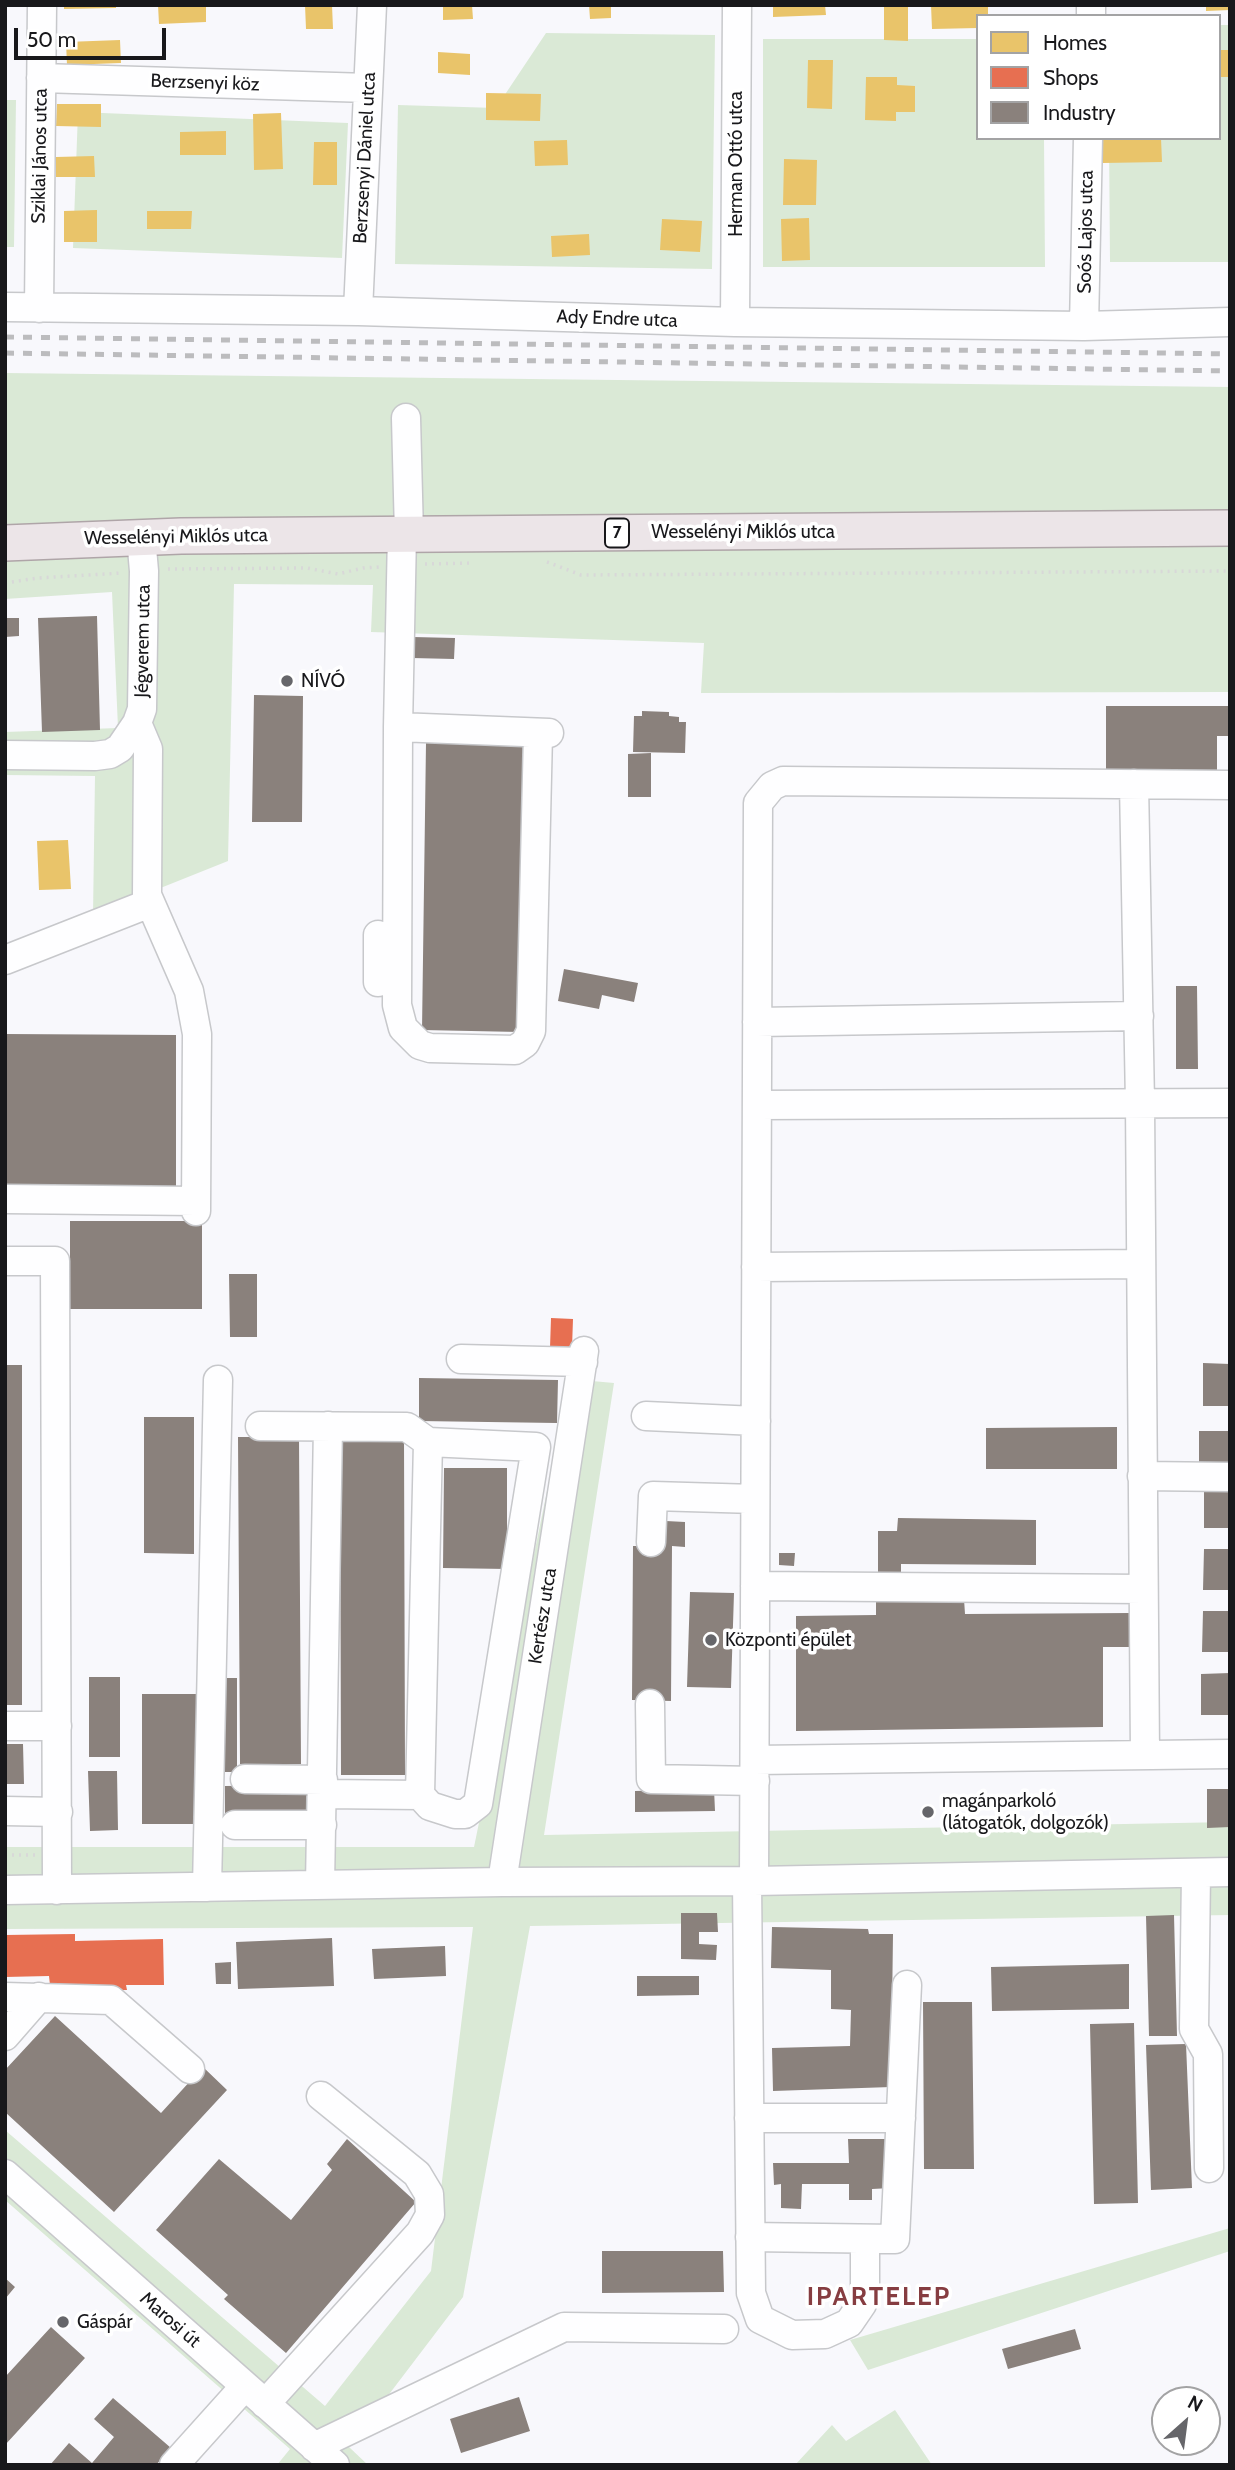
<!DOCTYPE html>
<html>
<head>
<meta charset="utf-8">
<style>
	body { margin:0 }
	#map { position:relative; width:1235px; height:2470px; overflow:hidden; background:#f8f8fc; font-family:Cabin,sans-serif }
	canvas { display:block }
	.frame { position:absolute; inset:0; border:7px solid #18181b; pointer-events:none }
	.legend { position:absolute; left:976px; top:14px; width:245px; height:126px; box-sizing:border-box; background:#fff; border:2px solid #a3a3a4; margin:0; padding:9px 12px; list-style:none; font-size:21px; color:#18181b }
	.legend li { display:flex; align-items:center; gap:14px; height:35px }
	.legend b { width:35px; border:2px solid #a3a3a4 }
	.north { position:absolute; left:1151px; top:2386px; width:70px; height:70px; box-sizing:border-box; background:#fff; border:2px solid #a3a3a4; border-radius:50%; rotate:28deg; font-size:19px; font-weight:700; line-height:28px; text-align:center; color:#18181b }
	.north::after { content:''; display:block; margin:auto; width:24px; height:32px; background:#66666a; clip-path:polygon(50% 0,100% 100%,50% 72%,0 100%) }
	.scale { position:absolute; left:14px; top:28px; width:152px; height:32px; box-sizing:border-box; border:4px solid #18181b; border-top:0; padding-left:9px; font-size:21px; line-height:24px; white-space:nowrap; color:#18181b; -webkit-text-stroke:5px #fff; paint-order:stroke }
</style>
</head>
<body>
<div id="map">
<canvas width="1235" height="2470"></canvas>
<div class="frame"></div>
<ul class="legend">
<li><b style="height:19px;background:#e9c46a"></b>Homes</li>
<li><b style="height:19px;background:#e76f51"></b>Shops</li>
<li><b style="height:19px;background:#8a817c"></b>Industry</li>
</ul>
<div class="north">N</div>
<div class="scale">50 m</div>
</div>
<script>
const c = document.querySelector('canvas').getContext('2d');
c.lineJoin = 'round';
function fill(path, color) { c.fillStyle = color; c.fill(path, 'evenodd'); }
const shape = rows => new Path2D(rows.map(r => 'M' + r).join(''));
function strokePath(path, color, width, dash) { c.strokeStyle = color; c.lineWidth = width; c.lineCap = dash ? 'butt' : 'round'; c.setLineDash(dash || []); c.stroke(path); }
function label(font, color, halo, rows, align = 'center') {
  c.font = font + ' Cabin,sans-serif'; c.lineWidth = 7; c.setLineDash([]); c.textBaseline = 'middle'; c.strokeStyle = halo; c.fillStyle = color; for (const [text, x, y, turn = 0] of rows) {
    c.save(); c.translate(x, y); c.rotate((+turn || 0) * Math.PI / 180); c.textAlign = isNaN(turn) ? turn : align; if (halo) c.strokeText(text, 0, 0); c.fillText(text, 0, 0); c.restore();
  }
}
fill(shape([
	[1219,25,1230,25,1230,262,1110,262,1109,138,1219,138],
	[546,33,715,35,712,269,395,264,398,105,496,108],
	[763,39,978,39,978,138,1044,138,1045,267,763,267],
	[5,100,16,100,14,247,5,247],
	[78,112,348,123,342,258,73,248],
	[5,373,1230,387,1230,692,701,693,704,643,371,632,373,585,234,584,228,861,93,915,95,776,5,775,5,732,118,728,112,592,5,599],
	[570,1379,614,1383,544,1835,1230,1822,1230,1915,530,1926,463,2297,349,2447,368,2465,277,2465,290,2449,5,2200,5,2130,325,2406,431,2271,473,1927,5,1929,5,1847,474,1847],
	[1230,2228,1230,2251,868,2370,850,2340],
	[895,2410,932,2465,795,2465,832,2425,846,2441]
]), '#dae9d6');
fill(shape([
	[64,5,116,5,116,8,64,9],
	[158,5,206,5,206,22,159,24],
	[305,5,332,5,333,29,306,29],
	[443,5,472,5,473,19,443,20],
	[589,5,611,5,611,18,590,19],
	[773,5,825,5,826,15,773,17],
	[884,5,908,5,908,41,884,40],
	[931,5,988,5,988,16,978,16,978,28,932,29],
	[1206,5,1230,5,1230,10,1206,11],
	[120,40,121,63,67,65,66,42],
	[1219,50,1230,50,1230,77,1219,77],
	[438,52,470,54,470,75,438,73],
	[808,60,833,60,832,109,807,108],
	[866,77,897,77,897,85,915,86,915,112,896,112,896,121,865,120],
	[486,93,541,94,540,121,486,120],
	[57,104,101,104,101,127,56,126],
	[281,113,283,169,254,170,253,114],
	[226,131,226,155,180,155,180,132],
	[1102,138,1161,138,1162,162,1103,163],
	[567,140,568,165,535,166,534,141],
	[314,142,337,142,337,185,313,185],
	[94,156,95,177,56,177,56,157],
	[784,159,817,160,816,205,783,205],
	[97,210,97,242,64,242,64,211],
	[147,211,192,211,191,229,147,229],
	[809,218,810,260,782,261,781,219],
	[662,219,702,221,700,252,660,250],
	[589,234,590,255,552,257,551,236],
	[68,840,71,889,39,890,37,841]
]), '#e9c46a');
fill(shape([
	[551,1318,573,1319,572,1348,550,1348],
	[75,1934,75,1941,163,1939,164,1985,126,1985,127,1990,80,1991,80,1984,50,1985,49,1976,5,1977,5,1935]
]), '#e76f51');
fill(shape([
	[97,616,100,730,42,732,38,618],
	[5,618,19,618,19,636,5,637],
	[413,637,455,638,454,659,412,658],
	[254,695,303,696,302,822,252,822],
	[1106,706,1230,706,1230,736,1217,736,1217,773,1106,771],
	[642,711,669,712,669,716,679,717,679,722,686,722,685,753,633,752,634,716,642,716],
	[426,743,525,744,520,1032,422,1030],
	[651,753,651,797,628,797,628,754],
	[564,969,638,983,634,1002,602,995,599,1009,558,1001],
	[1176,986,1197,986,1198,1069,1176,1069],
	[5,1034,176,1035,176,1188,5,1187],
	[70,1221,202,1221,202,1309,70,1309],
	[229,1274,257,1274,257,1337,230,1337],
	[1203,1363,1230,1364,1230,1406,1203,1406],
	[5,1365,22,1365,22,1705,5,1705],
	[419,1378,558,1380,557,1423,419,1421],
	[144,1417,194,1417,194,1554,144,1553],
	[1117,1427,1117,1469,986,1469,986,1428],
	[1199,1431,1230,1431,1230,1467,1199,1466],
	[238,1437,299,1437,301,1764,240,1764],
	[340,1438,404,1438,405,1775,341,1775],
	[444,1468,507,1468,507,1569,443,1568],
	[1204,1487,1230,1487,1230,1528,1204,1528],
	[898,1518,1036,1520,1036,1565,901,1564,901,1578,878,1578,878,1531,897,1531],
	[666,1521,685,1522,685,1547,672,1546,671,1701,632,1700,633,1546,666,1546],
	[1204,1549,1230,1549,1230,1590,1203,1590],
	[779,1553,795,1553,794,1566,779,1565],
	[690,1592,734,1593,731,1688,687,1687],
	[876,1599,964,1599,965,1614,1131,1613,1131,1647,1103,1647,1103,1727,796,1731,796,1616,876,1615],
	[1203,1611,1230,1611,1230,1652,1202,1652],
	[1230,1673,1230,1715,1201,1715,1201,1674],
	[89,1677,120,1677,120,1757,89,1757],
	[215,1678,237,1678,237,1772,214,1772],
	[142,1694,202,1694,203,1824,142,1824],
	[5,1744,23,1744,24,1784,5,1784],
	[88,1771,117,1771,118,1830,90,1831],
	[311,1785,312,1819,225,1820,225,1786],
	[714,1789,715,1811,635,1812,635,1791],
	[1207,1789,1230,1789,1230,1827,1207,1828],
	[681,1913,717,1913,718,1932,699,1932,699,1944,717,1945,716,1960,681,1959],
	[1174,1915,1177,2036,1149,2036,1146,1916],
	[772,1927,868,1929,869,1934,893,1934,891,2087,773,2091,772,2048,850,2046,851,2010,831,2009,831,1970,771,1968],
	[332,1938,334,1986,238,1989,236,1942],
	[445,1946,446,1976,374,1979,372,1949],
	[231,1962,231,1984,216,1984,215,1963],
	[1129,1964,1129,2009,992,2011,991,1967],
	[637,1976,699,1976,699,1995,637,1996],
	[923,2002,972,2002,974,2169,924,2169],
	[55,2016,161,2113,203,2067,227,2090,114,2212,5,2112,5,2070],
	[1134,2023,1138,2203,1094,2204,1090,2024],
	[1186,2044,1192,2188,1151,2190,1146,2045],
	[347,2139,416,2202,286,2353,224,2299,228,2295,156,2230,219,2159,291,2220,332,2170,327,2164],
	[848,2139,890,2139,891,2188,872,2189,872,2200,849,2200,849,2184,802,2184,801,2209,781,2208,781,2184,774,2185,773,2163,849,2163],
	[602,2251,723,2251,724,2292,602,2293],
	[5,2278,15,2287,5,2299],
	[51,2327,85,2358,5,2445,5,2377],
	[1075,2329,1081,2349,1008,2369,1002,2349],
	[519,2397,530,2431,461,2453,450,2419],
	[113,2398,171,2448,156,2465,50,2465,69,2443,92,2463,114,2437,94,2419]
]), '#8a817c');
const minor = shape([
	[1091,16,1091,5],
	[41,78,368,88],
	[5,307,358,311,735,322,1084,326,1230,322],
	[39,308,42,5],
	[358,311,372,5],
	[735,322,737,5],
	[1084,326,1088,138],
	[406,418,409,534],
	[402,534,398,727,397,1005,403,1028,420,1045,430,1048,515,1050,525,1043,531,1031,538,734],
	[137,723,148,749,147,895,189,991,197,1034,196,1211],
	[398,727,549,733],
	[5,755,95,756,110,754,120,748,137,723,142,709,144,571,141,537],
	[1134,784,1140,1103,1145,1755],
	[5,960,150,903],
	[378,982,378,935],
	[757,1022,1139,1016],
	[757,1105,1230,1103],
	[5,1199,196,1201],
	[5,1261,55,1261,57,1890],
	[756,1267,1141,1264],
	[461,1359,583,1362],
	[646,1416,756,1421],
	[260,1426,407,1427,428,1442,536,1447,478,1804,465,1814,455,1814,430,1806,420,1795,323,1794],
	[1142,1476,1230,1477],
	[651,1542,653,1496,755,1499],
	[755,1586,1143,1589],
	[650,1704,651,1779,755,1781],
	[5,1726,57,1726],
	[755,1760,1230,1754],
	[245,1779,323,1780],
	[420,1795,428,1442],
	[5,1811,58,1812],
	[235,1825,322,1825],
	[1196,1873,1194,2029,1208,2054,1209,2168],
	[747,1881,751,2293,760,2319,792,2335,825,2334,849,2323,862,2304,865,2294,865,2239],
	[754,1881,758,803,772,786,783,781,1230,785],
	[502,1882,584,1351],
	[320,1885,328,1426],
	[207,1887,218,1380],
	[5,1890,502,1882,754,1881,1230,1872],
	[5,1997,111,2000,190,2069],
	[5,2036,39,1997],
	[749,2118,901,2118],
	[5,2174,335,2465],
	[750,2237,895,2239,907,1985],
	[265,2404,420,2233,430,2215,429,2194,417,2174,321,2096],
	[314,2447,564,2327,724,2329],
	[174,2465,245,2386]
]);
const major = shape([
	[5,543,181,536,1230,528]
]);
strokePath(minor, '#c7c8cb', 31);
strokePath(major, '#afa5a8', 38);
strokePath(shape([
	[547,562,581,575,1230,571],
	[425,564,473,563],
	[168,569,307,568,338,574,363,568,379,567],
	[5,583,38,578,122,573],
	[5,1855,35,1855]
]), '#d8d8d8', 3.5, [2, 5]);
strokePath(minor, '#fefeff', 28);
strokePath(major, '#ece5e8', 35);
strokePath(shape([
	[5,337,1230,354],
	[5,353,1230,371]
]), '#bcbcbe', 5, [9, 9]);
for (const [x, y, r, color] of [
	[287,681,7,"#66666a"],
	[711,1640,7,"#66666a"],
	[928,1812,7,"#66666a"],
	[63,2322,7,"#66666a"]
]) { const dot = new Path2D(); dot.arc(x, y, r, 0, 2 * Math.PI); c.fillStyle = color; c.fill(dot); strokePath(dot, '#fff', 2.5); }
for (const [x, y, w] of [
	[617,533,24]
]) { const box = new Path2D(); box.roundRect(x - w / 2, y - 14.5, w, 29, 5); c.fillStyle = '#fff'; c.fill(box); strokePath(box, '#18181b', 2); }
label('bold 18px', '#18181b', null, [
	["7",617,533]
]);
label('19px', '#18181b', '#fff', [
	["Berzsenyi köz",205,83,2],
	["Sziklai János utca",40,156,-89],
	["Berzsenyi Dániel utca",365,158,-87],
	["Herman Ottó utca",736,164,-90],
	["Soós Lajos utca",1086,232,-89],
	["Ady Endre utca",617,319,2],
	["Wesselényi Miklós utca",743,532],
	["Wesselényi Miklós utca",176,537,-1],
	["Jégverem utca",143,641,-89],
	["Kertész utca",543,1616,-81],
	["Marosi út",170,2320,41]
]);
label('19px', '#18181b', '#fff', [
	["NÍVÓ",301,681],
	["Központi épület",725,1640],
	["magánparkoló",942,1801],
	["(látogatók, dolgozók)",942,1823],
	["Gáspár",77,2322]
], 'left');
c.letterSpacing = '2px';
label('bold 26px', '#863d41', '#fff', [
	["IPARTELEP",879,2297]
]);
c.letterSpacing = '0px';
</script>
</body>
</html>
